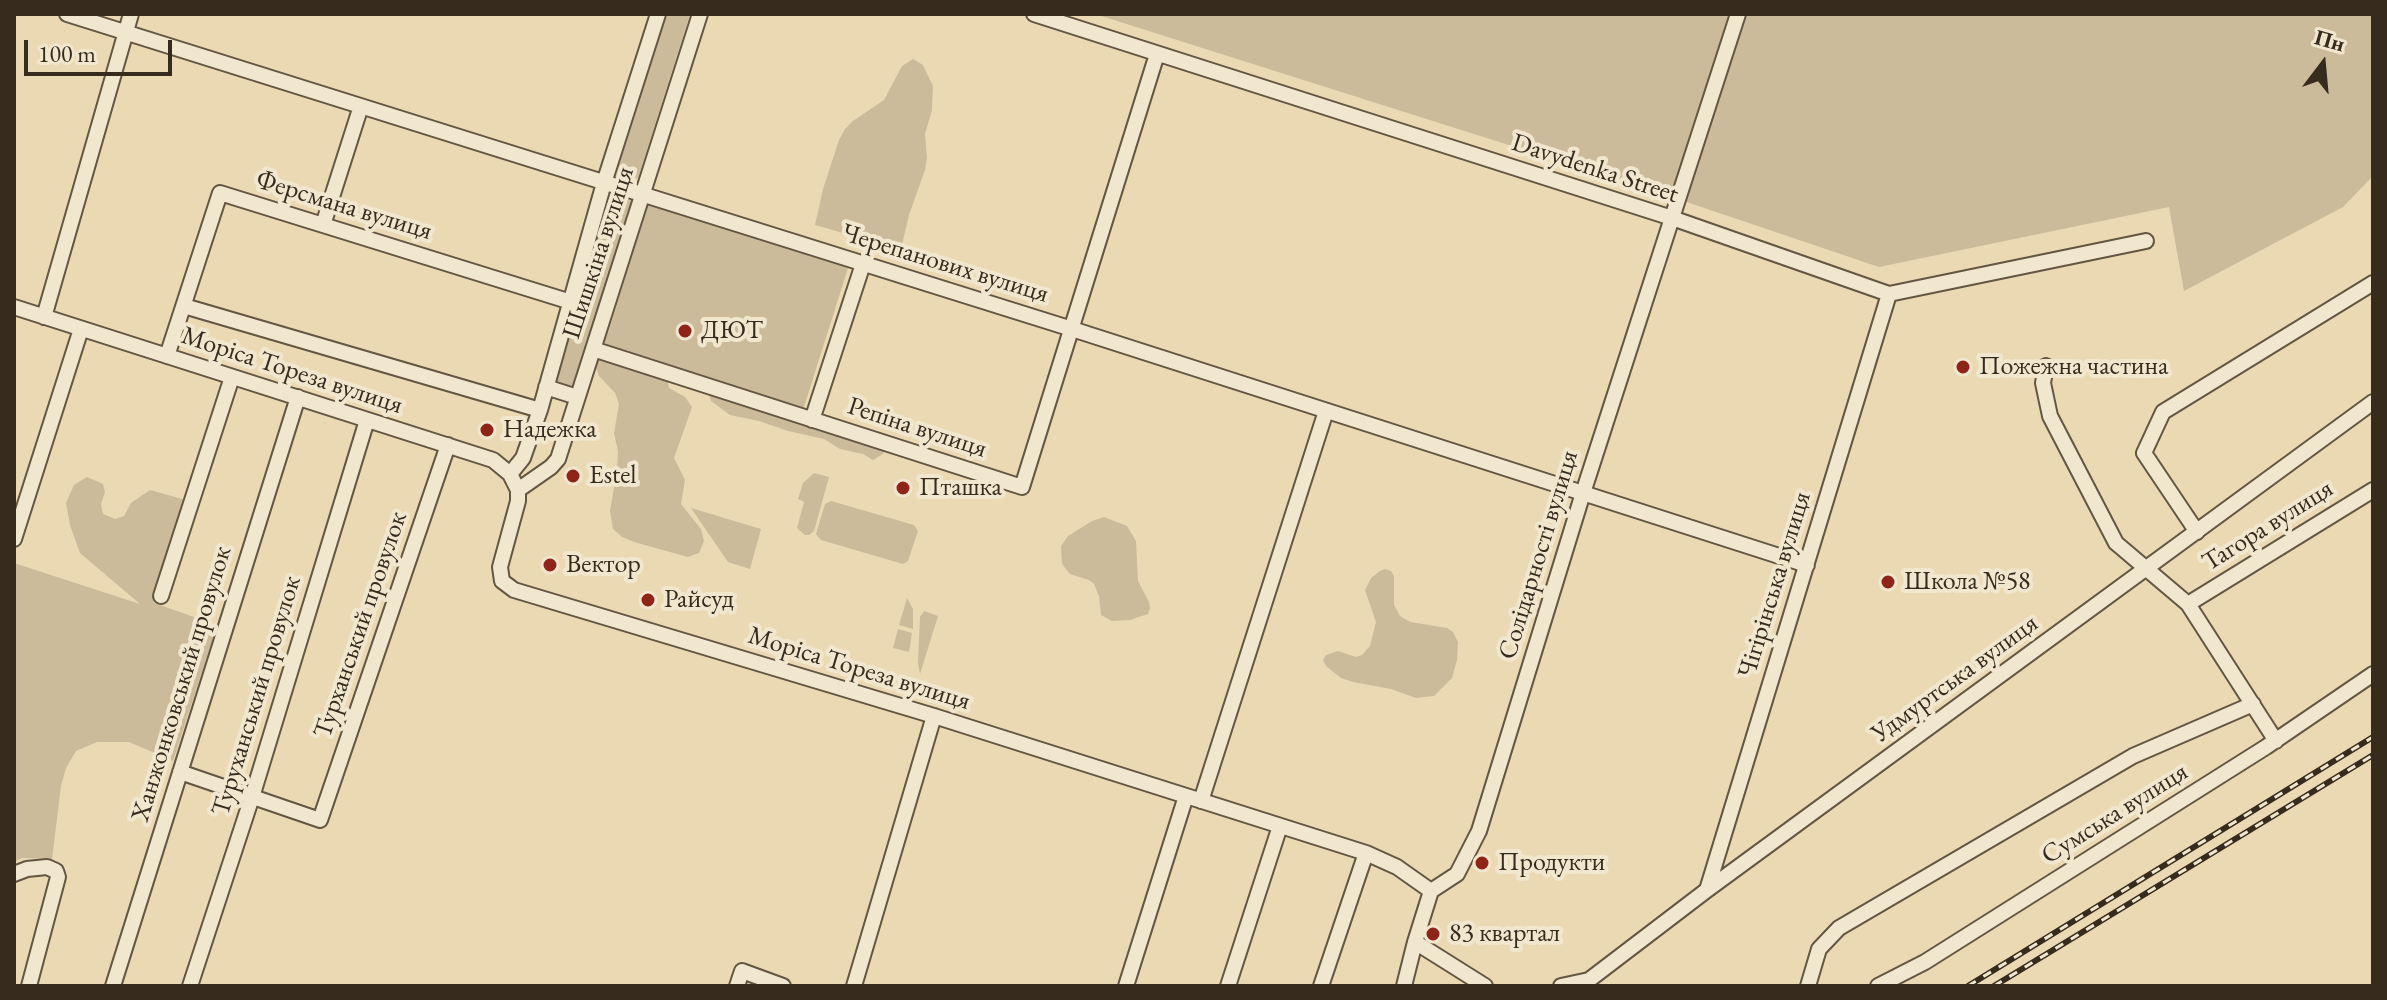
<!DOCTYPE html>
<html>
<head>
<meta charset="utf-8">
<style>
	body { margin:0 }
	#map { position:relative; width:2387px; height:1000px; overflow:hidden; background:#ead9b3; font-family:"EB Garamond",serif }
	canvas { display:block }
	.frame { position:absolute; inset:0; border:16px solid #362b1d; pointer-events:none }
	.north { position:absolute; left:2283px; top:24px; width:80px; height:80px; -webkit-text-stroke:6px #f1e6ce; paint-order:stroke; rotate:16deg; font-size:22px; font-weight:700; line-height:32px; text-align:center; color:#362b1d }
	.north::after { content:''; display:block; margin:auto; width:28px; height:36px; background:#362b1d; clip-path:polygon(50% 0,100% 100%,50% 72%,0 100%) }
	.scale { position:absolute; left:24px; top:40px; width:148px; height:36px; box-sizing:border-box; border:4px solid #362b1d; border-top:0; padding-left:10px; font-size:24px; line-height:28px; white-space:nowrap; color:#362b1d; -webkit-text-stroke:6px #f1e6ce; paint-order:stroke }
</style>
</head>
<body>
<div id="map">
<canvas width="2387" height="1000"></canvas>
<div class="frame"></div>
<div class="north">Пн</div>
<div class="scale">100 m</div>
</div>
<script>
const c = document.querySelector('canvas').getContext('2d');
c.lineJoin = 'round';
function fill(path, color) { c.fillStyle = color; c.fill(path, 'evenodd'); }
const shape = rows => new Path2D(rows.map(r => 'M' + r).join(''));
function strokePath(path, color, width, dash) { c.strokeStyle = color; c.lineWidth = width; c.lineCap = dash ? 'butt' : 'round'; c.setLineDash(dash || []); c.stroke(path); }
function label(font, color, halo, rows, align = 'center') {
  c.font = font + ' "EB Garamond",serif'; c.lineWidth = 8; c.setLineDash([]); c.textBaseline = 'middle'; c.strokeStyle = halo; c.fillStyle = color; for (const [text, x, y, turn = 0] of rows) {
    c.save(); c.translate(x, y); c.rotate((+turn || 0) * Math.PI / 180); c.textAlign = isNaN(turn) ? turn : align; if (halo) c.strokeText(text, 0, 0); c.fillText(text, 0, 0); c.restore();
  }
}
fill(shape([
	[667,14,690,14,638,178,627,178,617,171],
	[1095,14,2373,14,2373,176,2343,207,2184,291,2169,207,1879,267,1654,191],
	[913,59,923,65,933,86,932,110,925,134,927,158,925,170,909,215,901,249,890,254,843,233,815,225,823,189,839,140,845,129,853,121,884,100,902,66],
	[615,192,629,196,631,203,575,386,564,386,554,380,610,196],
	[649,202,849,265,803,410,885,448,883,454,873,460,863,454,840,449,824,439,788,431,759,421,730,415,711,401,706,384,676,372,668,382,669,388,685,397,692,407,674,458,685,480,681,504,701,529,704,541,699,553,688,557,634,542,622,537,613,529,610,511,617,470,618,451,614,433,619,404,615,393,599,376,594,361,596,349,609,330],
	[814,473,829,477,814,531,809,535,805,535,797,528,804,502,798,499,803,483],
	[87,477,103,484,105,492,101,504,103,514,115,519,124,516,131,503,150,490,186,500,154,603,217,625,173,761,129,742,97,742,76,751,66,768,61,786,52,859,22,858,14,862,14,563,140,604,80,553,70,525,66,503,74,485],
	[831,501,914,525,918,531,908,561,903,564,821,540,816,534,825,504],
	[691,508,761,529,750,569,728,562],
	[1104,517,1127,526,1136,541,1138,581,1149,602,1150,608,1148,614,1130,620,1112,621,1101,615,1099,596,1094,584,1089,580,1070,574,1062,564,1061,546,1068,536,1092,521],
	[1385,569,1391,571,1394,576,1394,605,1400,616,1410,622,1447,628,1453,632,1458,642,1457,660,1452,678,1434,696,1416,698,1391,689,1353,682,1341,678,1326,666,1323,660,1326,655,1338,651,1356,657,1362,655,1370,646,1376,622,1365,590,1371,578,1380,571],
	[907,598,913,609,913,629,899,625],
	[924,611,938,616,920,674,918,663,920,617],
	[898,629,912,633,909,652,893,648]
]), '#cbbb9a');
const minor = shape([
	[67,14,1072,329,1807,565],
	[1034,14,1672,218,1889,294,2146,241],
	[323,225,361,106],
	[184,306,540,410],
	[14,307,493,460,510,474,518,490,518,501,500,567,502,581,514,590,934,716,1366,853,1397,867,1431,891,1415,942,1404,986],
	[44,317,131,14],
	[593,349,1022,487,1157,54],
	[167,356,220,193,571,302],
	[2046,366,2043,383,2050,416,2116,543,2188,604,2276,741],
	[546,387,577,397],
	[812,420,863,264],
	[510,474,523,458,540,410,604,183,658,14],
	[518,490,551,467,558,459,700,14],
	[2197,532,2144,453,2163,412,2373,283],
	[14,539,81,329],
	[161,596,232,377],
	[2188,604,2373,490],
	[180,772,320,820,448,445],
	[1201,801,1326,411],
	[14,874,27,869,47,867,56,871,58,877,29,986],
	[1707,890,1889,294],
	[1431,891,1457,874,1479,831,1583,493,1738,14],
	[1415,942,1485,986],
	[113,986,298,397],
	[190,986,252,797,367,420],
	[737,986,742,971,783,986],
	[854,986,934,716],
	[1126,986,1186,796],
	[1228,986,1280,826],
	[1321,986,1366,853],
	[1561,986,1589,980,1707,890,2373,402],
	[1808,986,1819,949,1839,928,2133,756,2253,704],
	[1878,986,1925,962,2266,747,2373,674]
]);
strokePath(minor, '#635642', 18);
strokePath(minor, '#f1e6ce', 14);
const rail = shape([
	[1968,986,2373,737],
	[1994,986,2373,755]
]);
strokePath(rail, '#362b1d', 6);
strokePath(rail, '#f1e6ce', 3, [9]);
for (const [x, y, r, color] of [
	[685,331,8,"#8f2418"],
	[1963,367,8,"#8f2418"],
	[487,430,8,"#8f2418"],
	[573,476,8,"#8f2418"],
	[903,488,8,"#8f2418"],
	[550,565,8,"#8f2418"],
	[1888,582,8,"#8f2418"],
	[648,600,8,"#8f2418"],
	[1482,863,8,"#8f2418"],
	[1433,934,8,"#8f2418"]
]) { const dot = new Path2D(); dot.arc(x, y, r, 0, 2 * Math.PI); c.fillStyle = color; c.fill(dot); strokePath(dot, '#f1e6ce', 3); }
label('26px', '#362b1d', '#f1e6ce', [
	["Davydenka Street",1595,169,18],
	["Ферсмана вулиця",344,206,17],
	["Шишкiна вулиця",599,253,-72],
	["Черепанових вулиця",945,264,17],
	["Моріса Тореза вулиця",292,371,18],
	["Репiна вулиця",917,428,18],
	["Тагора вулиця",2268,526,-32],
	["Солідарності вулиця",1539,555,-73],
	["Чiгiрiнська вулиця",1775,585,-73],
	["Турханський провулок",361,625,-71],
	["Моріса Тореза вулиця",859,669,17],
	["Удмуртська вулиця",1955,679,-36],
	["Ханжонковський провулок",182,684,-73],
	["Туруханський провулок",257,696,-73],
	["Сумська вулиця",2115,814,-32]
]);
label('26px', '#362b1d', '#f1e6ce', [
	["ДЮТ",701,331],
	["Пожежна частина",1979,367],
	["Надежка",503,430],
	["Estel",589,476],
	["Пташка",919,488],
	["Вектор",566,565],
	["Школа №58",1904,582],
	["Райсуд",664,600],
	["Продукти",1498,863],
	["83 квартал",1449,934]
], 'left');
</script>
</body>
</html>
